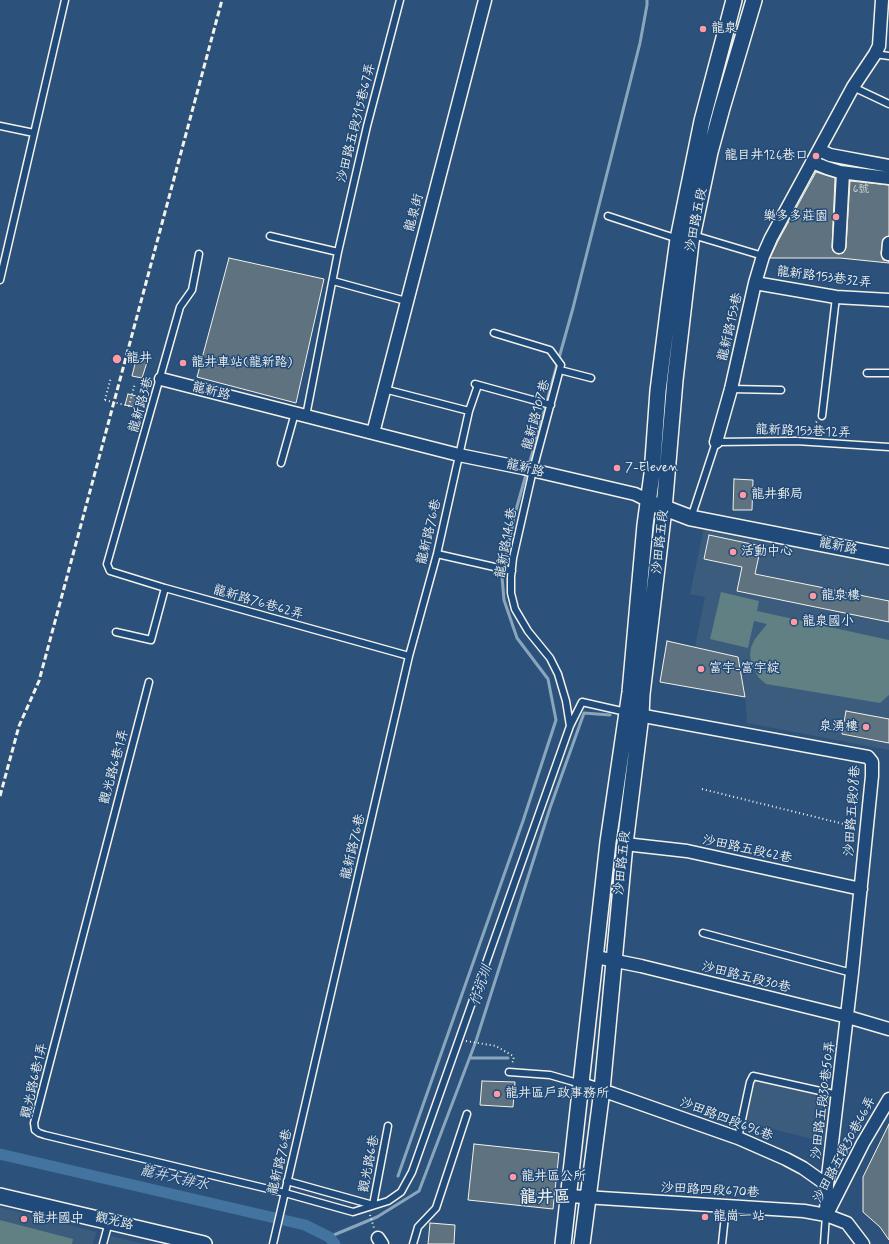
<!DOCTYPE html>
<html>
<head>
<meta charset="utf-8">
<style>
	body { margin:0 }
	canvas { display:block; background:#2c527b }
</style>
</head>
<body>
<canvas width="889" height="1244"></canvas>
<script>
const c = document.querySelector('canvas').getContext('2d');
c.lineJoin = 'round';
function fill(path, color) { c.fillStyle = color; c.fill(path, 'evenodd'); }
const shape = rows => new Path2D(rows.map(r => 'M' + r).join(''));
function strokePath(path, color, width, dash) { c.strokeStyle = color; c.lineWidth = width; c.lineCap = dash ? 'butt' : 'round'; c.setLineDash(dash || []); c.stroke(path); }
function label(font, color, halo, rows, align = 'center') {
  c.font = font + ' Mynerve,"LXGW WenKai TC",sans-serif'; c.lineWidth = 3; c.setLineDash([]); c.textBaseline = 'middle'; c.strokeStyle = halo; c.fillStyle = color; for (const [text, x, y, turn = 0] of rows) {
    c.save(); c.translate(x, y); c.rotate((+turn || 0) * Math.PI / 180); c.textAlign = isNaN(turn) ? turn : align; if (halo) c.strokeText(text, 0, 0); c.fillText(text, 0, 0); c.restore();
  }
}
fill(shape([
	[704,528,889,566,889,750,747,723,745,692,738,657,695,647,705,597,690,594],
	[756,1076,838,1095,824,1142,745,1122],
	[0,1207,96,1232,93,1244,0,1244],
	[111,1236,144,1244,109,1244]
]), '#3b5c7c');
fill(shape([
	[721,592,759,601,757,611,889,640,889,695,880,703,766,684,759,678,752,666,750,655,751,647,755,639,767,624,754,621,748,648,710,639],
	[0,1220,73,1239,72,1244,0,1244]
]), '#608084');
strokePath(shape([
	[529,465,573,308,640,43,647,5,647,0],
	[470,1058,508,1058],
	[398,1176,523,821,556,720,548,679,517,638,504,600,502,577,514,517,527,471],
	[329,1237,377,1217,419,1191,476,1041,550,808,584,713,610,715]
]), '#89a6bc', 3);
strokePath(shape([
	[0,1154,305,1225,329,1237,335,1244]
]), '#42749f', 11);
const building = shape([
	[816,172,835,178,832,247,833,251,838,254,843,253,846,247,850,181,889,185,889,236,883,239,881,253,883,260,889,261,889,263,840,258,770,258,778,241,816,172],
	[229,258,324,279,296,403,197,377,229,258],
	[137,356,148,359,142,378,132,376,137,356],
	[128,394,136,396,134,407,125,405,128,394],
	[734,479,753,480,752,510,733,510,734,479],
	[709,535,761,546,755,574,889,601,889,622,737,591,742,567,704,559,709,535],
	[667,641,738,657,745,697,660,682,667,641],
	[846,711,889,719,889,743,842,734,846,711],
	[482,1081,515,1082,513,1107,480,1105,482,1081],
	[889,1124,889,1240,880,1227,863,1212,863,1177,889,1124],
	[474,1144,559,1153,553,1209,468,1200,474,1144],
	[430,1223,455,1225,454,1244,428,1244,430,1223]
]);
fill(building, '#5f7280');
strokePath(building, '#f4f1e8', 1);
const service = shape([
	[875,54,889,56],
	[853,87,889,104],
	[0,126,34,133],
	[608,216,678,239],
	[693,235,763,256],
	[270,236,338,252],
	[199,254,192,290,180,307,107,564,110,571,165,588,409,656],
	[0,280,65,0],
	[333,281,406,301],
	[494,333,550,350,561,365,533,470],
	[560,370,591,378],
	[867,373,889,373],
	[475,384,551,405],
	[384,389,469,411],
	[731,389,781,390],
	[306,416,338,252,367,126,400,0],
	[822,416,836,297],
	[281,463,295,413],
	[533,470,513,558,511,577,511,593,515,609,528,631,550,658,558,674,566,701,570,726],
	[691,518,716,442,796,441,889,447],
	[437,554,512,571],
	[116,632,151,640,165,588],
	[149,682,34,1123,35,1130,39,1133,45,1135,285,1193,353,1212,388,1201,401,1192,412,1172,570,726,582,702,626,712],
	[703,933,852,973],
	[509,1072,550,1075,581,1084],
	[738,1138,750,1082,753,1076,838,1095],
	[287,1181,373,1205],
	[373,1205,388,1126],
	[103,1244,109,1222],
	[273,1244,409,656,437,554,469,411,478,385],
	[413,1244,418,1227,436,1208,467,1114],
	[722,1244,726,1206],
	[824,1244,826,1215]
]);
const minor = shape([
	[819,150,830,155,889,166],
	[812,162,827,168,840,172,889,178],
	[839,247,843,173],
	[888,254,889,243],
	[755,283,836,297,889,300],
	[161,379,459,455,523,468,635,494,649,501],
	[373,433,485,0],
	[716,442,731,389,755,283,763,256,771,238,853,87,875,54,879,46,882,0],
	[633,714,868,757,872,762,872,776,852,973,827,1185],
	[625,844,687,851,861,889],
	[596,957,641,966,848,1017,889,1029],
	[581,1084,613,1094,738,1138,786,1159,803,1168,827,1185,826,1215],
	[569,1196,804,1211,826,1215,847,1223,863,1244],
	[828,1212,863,1143,889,1099],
	[378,1238,382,1244]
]);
const tertiary = shape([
	[657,505,691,518,889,557],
	[0,1196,204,1244],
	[563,1244,608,842,630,692,645,525,652,474,658,391,669,304,678,239,702,121,734,0],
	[582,1244,602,1090,625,844,641,715,642,694,664,509,675,380,691,242,710,152,722,108,754,0]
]);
strokePath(service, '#f4f1e8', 9);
strokePath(minor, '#f4f1e8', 15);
strokePath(tertiary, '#f4f1e8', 18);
strokePath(shape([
	[105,400,111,377],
	[129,406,135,383],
	[815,434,815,424,817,421],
	[702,789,856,827],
	[466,1041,496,1046,501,1049,513,1056,514,1060,511,1064],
	[370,1215,374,1228]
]), '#f4f1e8', 2, [1, 3]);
strokePath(service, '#1f4a7a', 6);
strokePath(minor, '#1f4a7a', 12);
strokePath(tertiary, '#1f4a7a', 15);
strokePath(shape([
	[0,796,19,726,39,681,222,0]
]), '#f4f1e8', 3, [6, 3]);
strokePath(shape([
	[105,400,129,406]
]), '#f4f1e8', 2, [1, 3]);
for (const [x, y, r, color] of [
	[703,29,4,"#ff9aa2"],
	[816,156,4,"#ff9aa2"],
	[836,217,4,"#ff9aa2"],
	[117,359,5,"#ff9aa2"],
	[183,363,4,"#ff9aa2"],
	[617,468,4,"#ff9aa2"],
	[743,495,4,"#ff9aa2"],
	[733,552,4,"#ff9aa2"],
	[813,596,4,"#ff9aa2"],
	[794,622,4,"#ff9aa2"],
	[701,669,4,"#ff9aa2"],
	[866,727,4,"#ff9aa2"],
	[497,1094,4,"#ff9aa2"],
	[513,1177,4,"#ff9aa2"],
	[705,1217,4,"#ff9aa2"],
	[24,1219,4,"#ff9aa2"]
]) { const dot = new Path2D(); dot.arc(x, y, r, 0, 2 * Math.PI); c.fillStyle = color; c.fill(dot); strokePath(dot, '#1f4a7a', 1.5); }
label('11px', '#cfd1ce', null, [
	["6號",861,190]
]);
label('13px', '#f4f1e8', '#1f4a7a', [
	["龍泉",711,29],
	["龍目井126巷口",808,156,"right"],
	["樂多多莊園",828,217,"right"],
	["龍井",126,359],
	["龍井車站(龍新路)",191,363],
	["7-Eleven",625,468],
	["龍井郵局",751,495],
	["活動中心",741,552],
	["龍泉樓",821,596],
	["龍泉國小",802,622],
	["富宇-富宇綻",709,669],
	["泉湧樓",858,727,"right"],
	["龍井區戶政事務所",505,1094],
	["龍井區公所",521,1177],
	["龍崗一站",713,1217],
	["龍井國中",32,1219]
], 'left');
label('13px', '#f4f1e8', '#1f4a7a', [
	["沙田路五段315巷67弄",357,123,-76],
	["龍泉街",415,213,-75],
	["沙田路五段",697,220,-79],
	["龍新路153巷32弄",824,278,7],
	["龍新路153巷",731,327,-77],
	["龍新路",211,392,14],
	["龍新路3巷",142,405,-74],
	["龍新路107巷",537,415,-75],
	["龍新路153巷12弄",803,432,2],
	["龍新路",525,469,13],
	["龍新路76巷",430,532,-77],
	["沙田路五段",661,542,-84],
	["龍新路146巷",507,543,-80],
	["龍新路",838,547,11],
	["龍新路76巷62弄",258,603,16],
	["觀光路6巷1弄",115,767,-75],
	["沙田路五段98巷",853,811,-86],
	["龍新路76巷",354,847,-77],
	["沙田路五段62巷",747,850,12],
	["沙田路五段",623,863,-84],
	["沙田路五段30巷",746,978,14],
	["觀光路6巷1弄",35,1081,-77],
	["沙田路五段30巷50弄",824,1100,-83],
	["沙田路四段696巷",726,1120,21],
	["沙田路五段30巷66弄",845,1150,-62],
	["龍新路76巷",281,1162,-77],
	["觀光路6巷",370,1164,-79],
	["沙田路四段670巷",710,1191,3],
	["觀光路",114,1222,13]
]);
label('italic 14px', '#d9dedd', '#1f4a7a', [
	["竹坑圳",482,986,-72],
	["龍井大排水",174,1179,13]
]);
label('bold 17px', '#f4f1e8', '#1f4a7a', [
	["龍井區",545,1198]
]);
</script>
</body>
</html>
